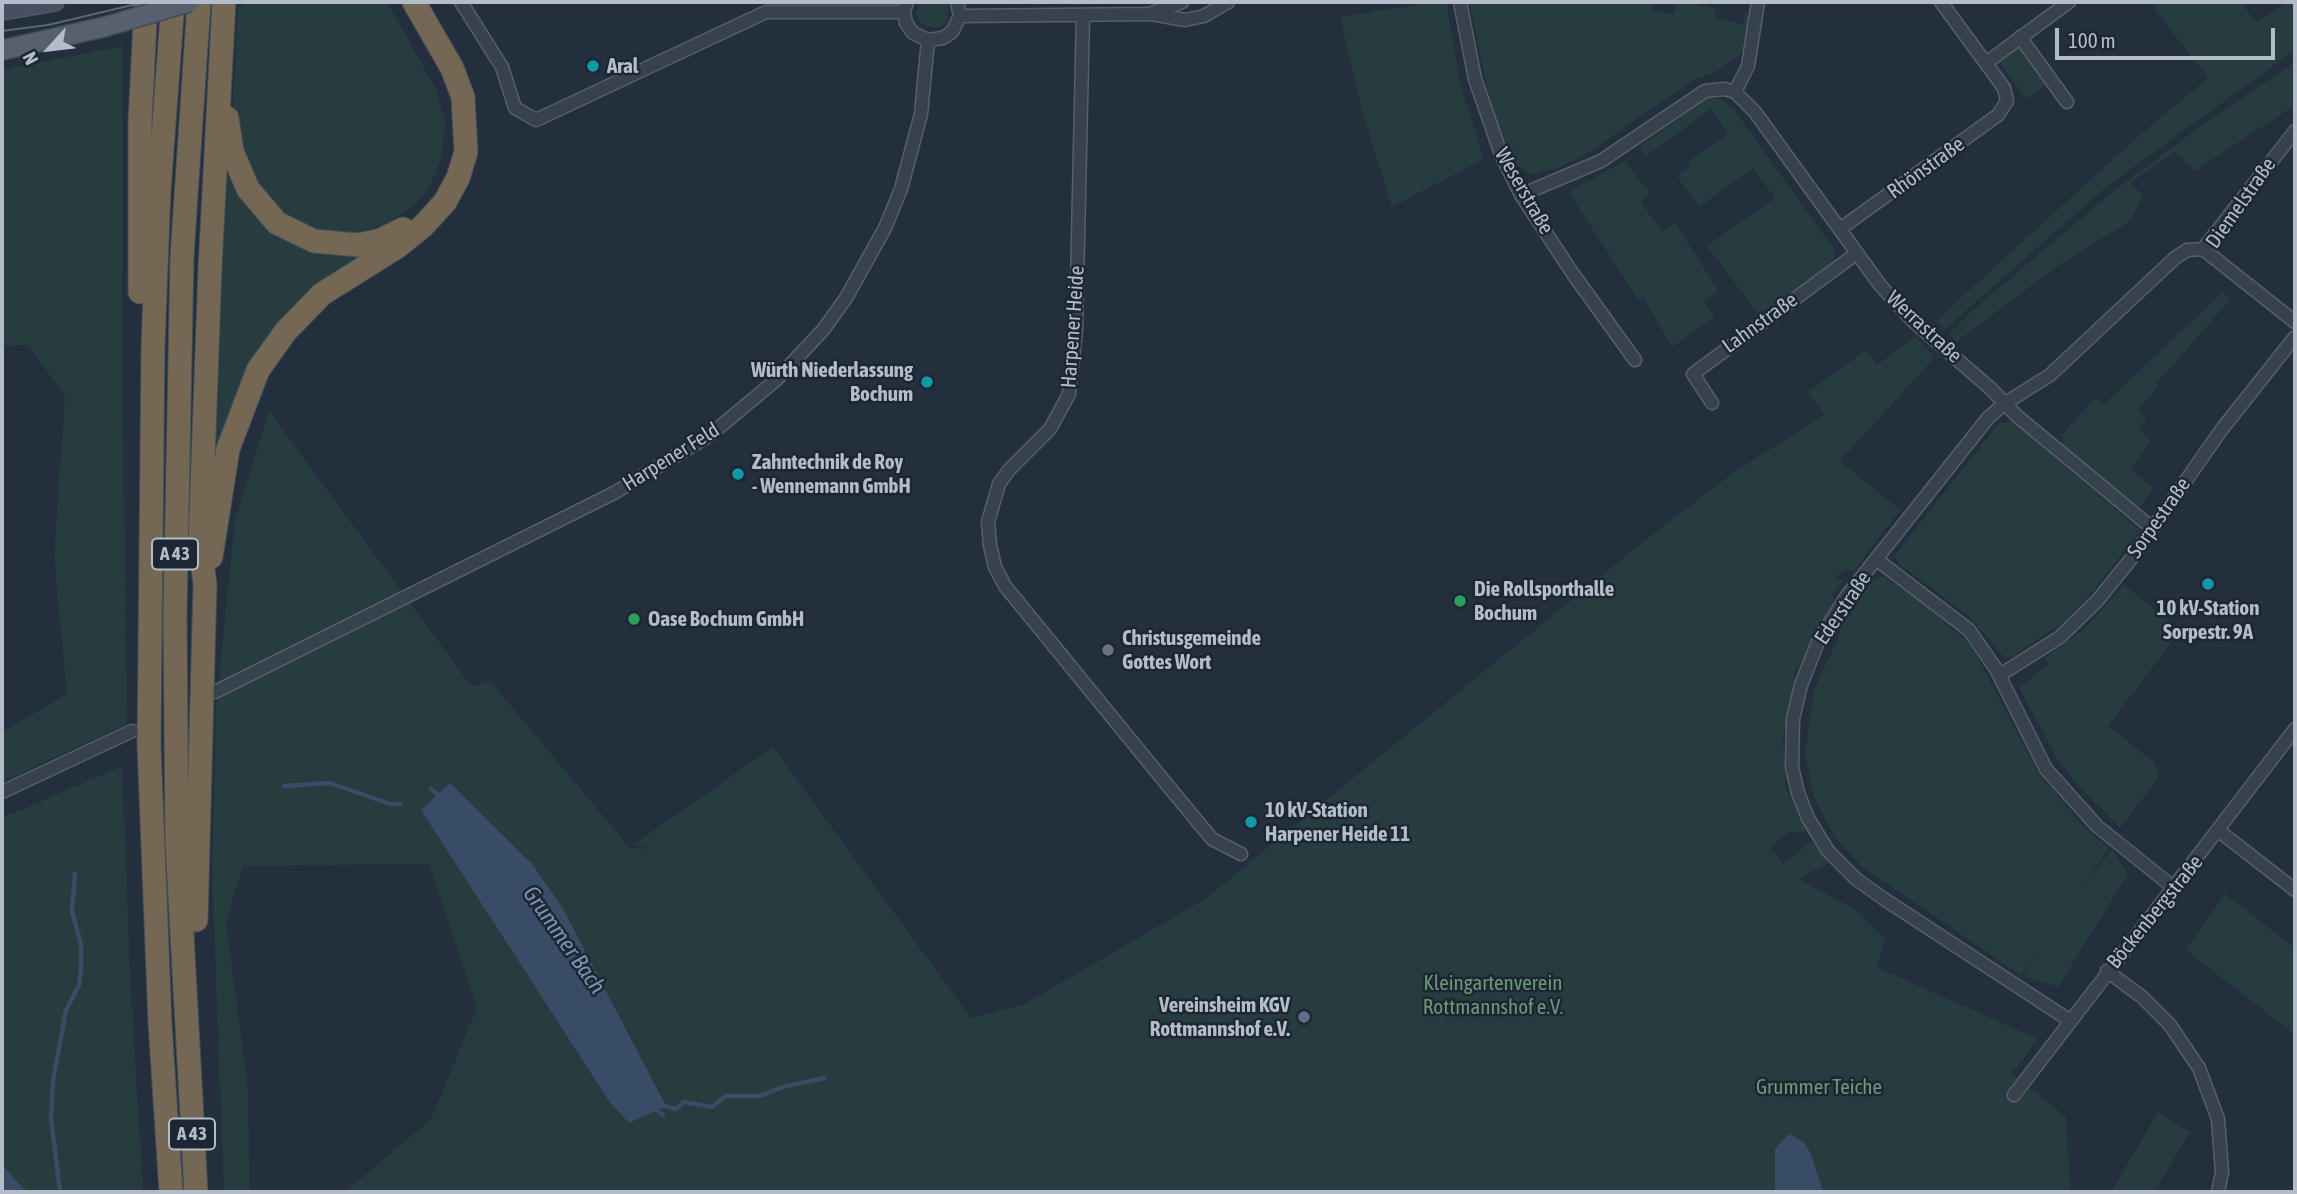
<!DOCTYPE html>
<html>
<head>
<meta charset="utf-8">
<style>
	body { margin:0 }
	#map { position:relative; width:2297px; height:1194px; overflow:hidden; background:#242f3e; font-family:"Asap Condensed",sans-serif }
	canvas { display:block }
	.frame { position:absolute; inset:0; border:4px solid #b4bcc9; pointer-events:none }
	.north { position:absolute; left:14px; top:14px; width:70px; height:70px; -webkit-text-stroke:5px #1d2633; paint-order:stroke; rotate:243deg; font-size:19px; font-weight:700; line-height:28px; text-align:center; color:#b4bcc9 }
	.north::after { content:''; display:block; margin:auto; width:24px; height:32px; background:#b4bcc9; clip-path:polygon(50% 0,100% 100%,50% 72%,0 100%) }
	.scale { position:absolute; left:2055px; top:28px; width:220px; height:32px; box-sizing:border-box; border:4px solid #b4bcc9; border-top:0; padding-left:9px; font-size:21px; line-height:24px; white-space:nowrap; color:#b4bcc9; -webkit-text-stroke:5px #1d2633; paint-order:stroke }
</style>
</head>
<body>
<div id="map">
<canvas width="2297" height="1194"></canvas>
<div class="frame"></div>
<div class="north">N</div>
<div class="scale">100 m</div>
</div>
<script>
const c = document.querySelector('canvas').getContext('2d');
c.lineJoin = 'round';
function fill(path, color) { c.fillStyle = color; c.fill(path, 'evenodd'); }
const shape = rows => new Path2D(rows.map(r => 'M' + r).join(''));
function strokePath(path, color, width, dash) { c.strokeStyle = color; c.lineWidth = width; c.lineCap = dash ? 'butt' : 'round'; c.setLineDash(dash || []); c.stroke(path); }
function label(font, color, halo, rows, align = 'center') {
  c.font = font + ' "Asap Condensed",sans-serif'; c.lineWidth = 5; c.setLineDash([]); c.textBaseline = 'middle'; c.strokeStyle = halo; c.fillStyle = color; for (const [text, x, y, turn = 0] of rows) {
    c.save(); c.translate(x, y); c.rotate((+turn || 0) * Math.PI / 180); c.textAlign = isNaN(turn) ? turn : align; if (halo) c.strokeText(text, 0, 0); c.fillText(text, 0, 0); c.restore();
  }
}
fill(shape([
	[252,2,387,2,436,89,445,122,442,157,428,190,410,209,381,226,352,233,325,232,301,223,280,210,260,189,239,139,233,104,238,7],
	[920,2,946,2,949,11,947,22,937,28,921,24,916,14],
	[1437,2,1446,2,1461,87,1484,159,1392,207,1363,114,1340,17],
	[1469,2,1652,2,1651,11,1673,15,1678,2,1716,8,1715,19,1743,24,1745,13,1750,19,1746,46,1739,56,1720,69,1692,81,1582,157,1555,169,1530,174,1514,164,1490,102],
	[2159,2,2241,2,2256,23,2288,2,2295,2,2295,50,2106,187,1945,329,1937,322,1964,295,2142,133,2208,78,2153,7],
	[2019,45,2047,84,2026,99,1998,60],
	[123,46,122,357,127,724,2,782,2,732,67,694,54,557,65,396,28,345,6,346,2,343,2,70],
	[2295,62,2295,105,2195,171,2175,152,2130,183,2143,195,2130,221,2059,265,1956,342,1949,334,1973,310,2115,190,2209,120],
	[1707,98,1721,99,1735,111,1836,252,1834,259,1821,271,1759,315,1707,246,1775,198,1753,168,1699,207,1677,176,1691,166,1688,162,1728,134,1711,109,1645,157,1639,147],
	[226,157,275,229,391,241,314,286,288,313,267,340,213,476],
	[1625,161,1650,193,1641,202,1662,232,1675,223,1718,290,1704,302,1715,317,1672,347,1643,297,1638,299,1571,196,1570,191],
	[2223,292,2231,299,2157,383,2159,385,2138,410,2147,418,2138,428,2151,440,2131,469,2153,488,2138,511,2059,444,2064,438,2061,436,2095,398,2104,404],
	[1915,337,1935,357,1840,461,1900,510,1854,571,1846,569,1836,577,1843,581,1833,593,1834,602,1799,668,1796,668,1783,740,1786,789,1806,830,1803,833,1789,832,1770,848,1784,864,1811,841,1828,863,1798,879,1853,908,1886,940,1876,967,2038,1039,2012,1073,2066,1117,2070,1192,345,1192,431,1119,477,1008,429,864,243,866,226,922,248,1089,250,1192,224,1192,212,873,216,707,235,520,269,411,472,687,490,681,630,848,654,849,633,845,773,747,971,1018,1023,1005,1205,899,1639,545,1733,473,1824,415,1808,392,1866,350,1877,365],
	[2013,422,2140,530,2095,589,2065,621,2010,658,2003,656,1968,615,1899,564,1895,555,1999,423],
	[1883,576,1925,605,1971,645,2037,771,2083,826,2109,849,2079,889,2112,850,2128,874,2058,987,2023,976,2037,951,2021,975,1862,867,1833,834,1814,797,1805,754,1814,690,1841,632,1838,630,1874,579],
	[2124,585,2181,630,2108,726,2154,762,2159,777,2120,828,2080,788,2057,759,2019,687,2049,664,2045,658,2084,629],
	[122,766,130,973,143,1192,2,1192,2,818],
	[2225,894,2295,948,2295,1035,2186,950],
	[2158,1112,2190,1132,2154,1192,2111,1192]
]), '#263c3f');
fill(shape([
	[450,783,532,864,562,907,666,1106,629,1123,609,1101,421,810],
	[1789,1134,1804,1142,1811,1154,1823,1192,1775,1192,1775,1149],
	[2,1165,23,1188,34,1192,2,1192]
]), '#394c67');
strokePath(shape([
	[284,786,330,783,390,804,400,804],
	[431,789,441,797],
	[660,1105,676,1109,684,1102,712,1107,726,1096,760,1096,783,1087,824,1078],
	[653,1107,663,1115],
	[60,1192,51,1118,53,1081,66,1010,79,985,81,969,81,945,72,911,75,874]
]), '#394c67', 4.5);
const street = shape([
	[461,2,502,67,515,108,536,120,766,12,904,12],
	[907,2,904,12,906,23,913,33,928,40,943,38,952,32,960,16,957,2],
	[1460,2,1475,79,1502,157,1521,195,1573,274,1635,360],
	[1152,13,1182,2],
	[1083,15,1076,330,1069,394,1050,429,1009,470,999,484,988,522,990,545,995,567,1005,586,1169,787,1212,839,1241,854],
	[960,16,1152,14,1185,20,1204,16,1228,2],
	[2020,37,2067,102],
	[1986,63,2069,2],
	[1735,92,1748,66,1758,2],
	[1521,195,1601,161,1705,91,1724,89,1735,92,1755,112,1880,285,1912,320,1991,389,2017,416,2152,528],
	[1840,229,1998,115,2007,101,2004,88,1941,2],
	[2203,249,2295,131],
	[2203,249,2295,322],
	[1712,403,1693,374,1857,253],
	[1876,559,1969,630,1996,669,2046,769,2097,826,2174,888],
	[2000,675,2060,637,2097,601,2131,559,2222,429,2295,337],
	[215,692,614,493,710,435,776,380,823,330,846,298,885,228,901,189,921,114,928,40],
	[2,792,132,731],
	[2219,831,2295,890],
	[2107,971,2142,997,2170,1025,2199,1068,2218,1119,2222,1172,2218,1192],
	[2069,1020,1884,899,1856,879,1828,851,1808,818,1798,793,1792,767,1793,719,1801,685,1818,642,1846,597,1988,418,2004,404,2050,375,2175,258,2187,250,2203,249],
	[2014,1095,2295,729]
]);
const secondary = shape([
	[2,11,55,2]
]);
const primary = shape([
	[2,50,104,27]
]);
const highway = shape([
	[227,118,232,151,248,189,277,223,314,241,358,245,381,240,403,229],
	[140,292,140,121,146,2],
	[211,557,228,449,258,370,286,331,322,294,397,247,423,226,445,202,458,178,466,152,463,97,452,68,414,2],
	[196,920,205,585,200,544,210,268,224,2],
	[171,1192,160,1023,149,745,153,346,159,191,173,2],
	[196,1192,177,842,175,614,182,256,199,2]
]);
strokePath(street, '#565f6c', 15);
strokePath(secondary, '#565f6c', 20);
strokePath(primary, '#414a57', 22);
strokePath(highway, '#434c59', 25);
strokePath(street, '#38414e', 12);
strokePath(secondary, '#465061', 18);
strokePath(primary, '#56606e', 19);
strokePath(highway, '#746855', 23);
strokePath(shape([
	[2,31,48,25,145,2]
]), '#5a6575', 2);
const primaryBridge = shape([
	[104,27,189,2]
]);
strokePath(primaryBridge, '#414a57', 22, []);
strokePath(primaryBridge, '#56606e', 19);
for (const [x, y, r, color] of [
	[593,66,7,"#0f9aa8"],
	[927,382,7,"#0f9aa8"],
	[738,474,7,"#0f9aa8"],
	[2208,584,7,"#0f9aa8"],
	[1460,601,7,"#2e9e5b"],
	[634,619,7,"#2e9e5b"],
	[1108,650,7,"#6b7280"],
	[1251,822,7,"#0f9aa8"],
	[1304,1017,7,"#5c6f8a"]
]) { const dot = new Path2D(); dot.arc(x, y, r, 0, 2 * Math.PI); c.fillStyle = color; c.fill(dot); strokePath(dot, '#1d2633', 2.5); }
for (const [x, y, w] of [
	[175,554,46],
	[192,1134,46]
]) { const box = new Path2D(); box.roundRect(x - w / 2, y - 15.5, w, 31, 5); c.fillStyle = '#1d2633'; c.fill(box); strokePath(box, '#b4bcc9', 2); }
label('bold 19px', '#b4bcc9', null, [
	["A 43",175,554],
	["A 43",192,1134]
]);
label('bold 21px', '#b4bcc9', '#1d2633', [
	["Aral",607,66],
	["Würth Niederlassung",913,370,"right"],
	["Bochum",913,394,"right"],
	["Zahntechnik de Roy",752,462],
	["- Wennemann GmbH",752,486],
	["Die Rollsporthalle",1474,589],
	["Bochum",1474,613],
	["10 kV-Station",2208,608,"center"],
	["Sorpestr. 9A",2208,632,"center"],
	["Oase Bochum GmbH",648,619],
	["Christusgemeinde",1122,638],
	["Gottes Wort",1122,662],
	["10 kV-Station",1265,810],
	["Harpener Heide 11",1265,834],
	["Vereinsheim KGV",1290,1005,"right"],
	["Rottmannshof e.V.",1290,1029,"right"]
], 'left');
label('21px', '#b4bcc9', '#1d2633', [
	["Rhönstraße",1926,168,-36],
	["Weserstraße",1524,191,60],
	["Diemelstraße",2241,203,-55],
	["Lahnstraße",1760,323,-36],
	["Harpener Heide",1073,327,-86],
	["Werrastraße",1924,327,43],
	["Harpener Feld",671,457,-32],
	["Sorpestraße",2159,518,-55],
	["Ederstraße",1843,608,-56],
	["Böckenbergstraße",2155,912,-51]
]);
label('21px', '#6b9a76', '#1d2633', [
	["Kleingartenverein",1493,983],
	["Rottmannshof e.V.",1493,1007],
	["Grummer Teiche",1819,1087]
]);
label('italic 23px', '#7c92b1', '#1d2633', [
	["Grummer Bach",564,940,55]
]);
</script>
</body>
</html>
